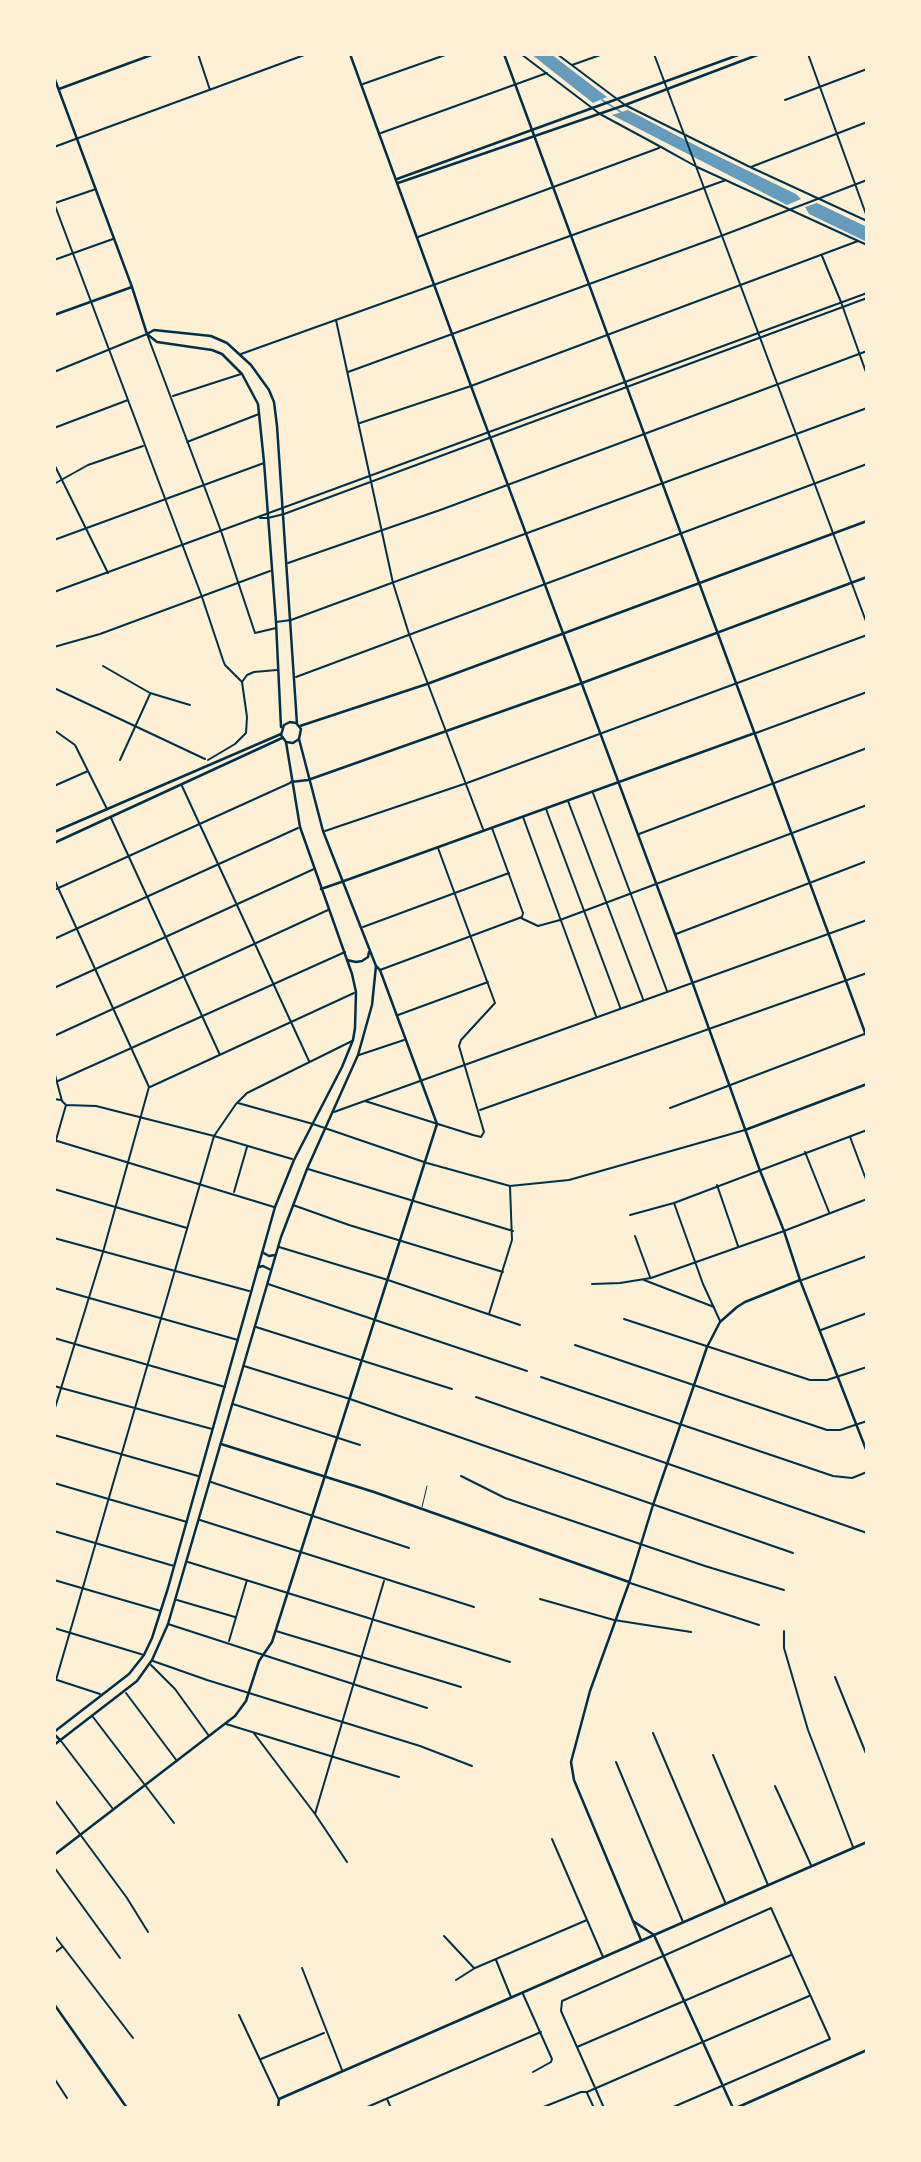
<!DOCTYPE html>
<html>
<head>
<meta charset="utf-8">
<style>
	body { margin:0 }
	#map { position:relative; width:921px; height:2162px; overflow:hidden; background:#fdf0d5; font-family:"DejaVu Sans",sans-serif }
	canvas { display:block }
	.frame { position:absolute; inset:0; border:56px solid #fdf0d5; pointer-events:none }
</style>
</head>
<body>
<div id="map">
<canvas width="921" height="2162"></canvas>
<div class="frame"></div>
</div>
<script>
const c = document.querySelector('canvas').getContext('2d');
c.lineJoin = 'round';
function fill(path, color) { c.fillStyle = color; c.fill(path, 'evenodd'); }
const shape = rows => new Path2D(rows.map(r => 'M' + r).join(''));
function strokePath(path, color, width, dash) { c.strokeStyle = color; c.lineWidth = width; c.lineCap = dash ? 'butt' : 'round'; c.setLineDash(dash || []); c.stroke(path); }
fill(shape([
	[531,54,551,54,607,97,593,103],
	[628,110,697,146,796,194,801,199,787,205,612,115],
	[817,203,867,227,867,242,809,214,805,207]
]), '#669bbc');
strokePath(shape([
	[602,100,621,112]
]), '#669bbc', 2);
strokePath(shape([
	[422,1507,427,1486]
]), '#003049', 1);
strokePath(shape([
	[198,54,210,90],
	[521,54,600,114,661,147,697,167,867,245],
	[557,54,625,105,750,167,867,221],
	[654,54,867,624],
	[808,54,867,217],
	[572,65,603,54],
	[363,84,448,54],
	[785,100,867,69],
	[381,133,547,73],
	[54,147,307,54],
	[751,167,867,122],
	[54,203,202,597,223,660,225,665,242,682,247,717,246,733,235,744,208,760],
	[55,203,96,189],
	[418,237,659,148],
	[822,256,841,302,867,375],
	[54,260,113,239],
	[336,320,393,583,409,634,483,829],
	[241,354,726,180],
	[54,372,147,334,221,531,255,633,276,628],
	[348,372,721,236,867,180],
	[173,396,241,374],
	[360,423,471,386,858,241],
	[54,428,128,400],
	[187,442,259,414],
	[54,464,108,573],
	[54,484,88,465,143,446],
	[260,518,268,518,284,514,867,298],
	[54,540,264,463],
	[288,563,443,509,867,351],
	[54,592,867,293],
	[276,622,291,620,867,408],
	[54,647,100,634,270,571],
	[103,666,150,693,190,705],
	[296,677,867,464],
	[242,682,247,675,254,672,277,670],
	[54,688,205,759],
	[54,730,75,745,107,809],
	[756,733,867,692],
	[120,760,150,694],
	[54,786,88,771],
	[182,786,309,1061],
	[593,793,667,991],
	[568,801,643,999],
	[546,809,620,1007],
	[523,817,596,1016],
	[111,818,220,1055],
	[325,831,467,783,867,635],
	[639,834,867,748],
	[54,879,149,1087,103,1252,54,1411],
	[54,890,290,783],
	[521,918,538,926,560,920,867,805],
	[363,927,509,873],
	[676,934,867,861],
	[54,939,298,828],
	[380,970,522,917,523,913,492,828],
	[54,988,314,869],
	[398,1015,488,982],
	[54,1036,328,910],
	[359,1055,404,1040],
	[54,1071,62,1101,66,1105,54,1147],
	[58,1081,345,952],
	[150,1087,354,993],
	[54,1099,61,1100],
	[365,1101,473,1135,481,1137,484,1132,459,1046,461,1040,495,1003,438,848],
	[238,1103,313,1124,427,1163,510,1186,569,1180,745,1130],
	[66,1105,96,1106,214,1136,292,1159],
	[670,1108,867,1033],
	[480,1110,867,973],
	[334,1112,867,920],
	[850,1137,867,1182],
	[54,1140,274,1207],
	[805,1152,829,1212],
	[308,1169,513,1231],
	[717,1185,738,1246],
	[54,1189,187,1228],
	[234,1192,247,1147],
	[674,1203,703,1284,720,1321],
	[293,1205,349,1225,503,1272],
	[630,1215,674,1203,867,1130],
	[635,1236,650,1277],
	[54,1238,249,1291],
	[279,1247,388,1280,520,1325],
	[644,1280,714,1307],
	[802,1280,867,1256],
	[268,1284,527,1371],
	[592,1284,620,1283,651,1278,784,1231,867,1199],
	[54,1288,238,1340],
	[489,1314,512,1240,510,1187],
	[624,1319,810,1380,827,1380,867,1367],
	[256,1327,452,1389],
	[821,1330,867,1313],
	[54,1338,225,1387],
	[575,1345,827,1430,840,1430,867,1421],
	[244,1366,350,1399,793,1553],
	[541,1377,833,1476,852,1478,867,1472],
	[54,1386,212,1429],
	[476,1397,867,1533],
	[233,1404,360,1445],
	[54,1435,198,1476],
	[461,1476,505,1498,705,1566,784,1590],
	[211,1482,409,1548],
	[54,1483,187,1522],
	[200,1520,474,1607],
	[54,1531,174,1566],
	[188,1562,510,1662],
	[54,1580,161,1611],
	[630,1583,759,1625],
	[540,1599,614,1620,691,1632],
	[177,1600,235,1617],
	[168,1624,427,1708],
	[54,1628,144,1655],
	[276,1631,461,1687],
	[784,1631,784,1648,808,1730,853,1847],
	[229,1641,247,1580],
	[153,1661,207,1680,420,1746,472,1766],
	[151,1665,175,1689,209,1736],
	[835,1677,867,1756],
	[54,1679,100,1694],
	[56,1680,214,1136,236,1104,247,1093,352,1041],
	[126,1693,177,1761],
	[93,1717,174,1823],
	[226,1724,399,1777],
	[253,1732,315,1814,347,1862],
	[653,1733,725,1902],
	[61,1741,113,1809],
	[713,1755,768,1885],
	[616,1762,683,1922],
	[775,1786,811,1865],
	[54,1799,127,1898,148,1932],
	[315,1814,384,1581],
	[552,1839,603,1957],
	[54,1867,120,1958],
	[54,1935,133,2038],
	[444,1936,474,1968],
	[54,1953,62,1947],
	[496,1960,511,1997],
	[302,1968,342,2070],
	[456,1980,475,1968,587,1920],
	[523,1994,552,2059,551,2062,533,2072],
	[239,2015,278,2098],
	[577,2047,791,1955],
	[261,2059,324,2033],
	[54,2078,67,2098],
	[587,2093,594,2108],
	[387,2099,391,2108],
	[365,2108,541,2032],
	[541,2108,581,2092,587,2092,809,1996],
	[604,2108,561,2011,562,2001,771,1908,830,2039,671,2108]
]), '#003049', 2);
strokePath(shape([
	[59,89,154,54],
	[397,179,741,54],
	[398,183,625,105,760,54],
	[54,315,132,287],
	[300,726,427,684,867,521],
	[54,832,281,734],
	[54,843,282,738],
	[344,881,755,733],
	[745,1130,867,1084],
	[221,1444,374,1492,629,1582],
	[54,1855,235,1716,246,1701,259,1661,272,1642,437,1124,380,970,376,966],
	[633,1921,641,1940],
	[278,2108,279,2099,867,1842]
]), '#003049', 2.5);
strokePath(shape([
	[350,54,471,386,675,934,759,1168,784,1231,800,1280,867,1452],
	[504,54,867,1038],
	[54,77,132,287,147,334],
	[147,334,154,330,211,336,227,343,251,365,269,390,274,402,277,426,297,724],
	[147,334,157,342,212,350,222,354,242,374,258,404,264,462,276,622,281,727],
	[291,782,308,780,582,683,867,577],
	[321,889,344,881],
	[347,960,356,962,362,961,368,957,369,952],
	[262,1252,269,1256,275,1255],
	[259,1267,263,1266,271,1270],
	[54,1732,129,1674,144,1655,152,1638,168,1588,275,1207,294,1160,342,1067,353,1040,355,1028,356,992,352,974,300,827,286,742,281,735,284,725,290,722,296,723,301,729,299,739,293,743,286,742],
	[54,1734,60,1740],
	[54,1745,137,1681,152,1660,168,1624,281,1237,307,1169,358,1055,372,1005,376,966,323,831,299,739],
	[54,2004,127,2108],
	[733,2108,654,1935,633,1921,574,1780,571,1762,590,1691,629,1583,653,1505,707,1347,720,1322,737,1307,745,1302,800,1280],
	[736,2108,867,2050]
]), '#003049', 2.5);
</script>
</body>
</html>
